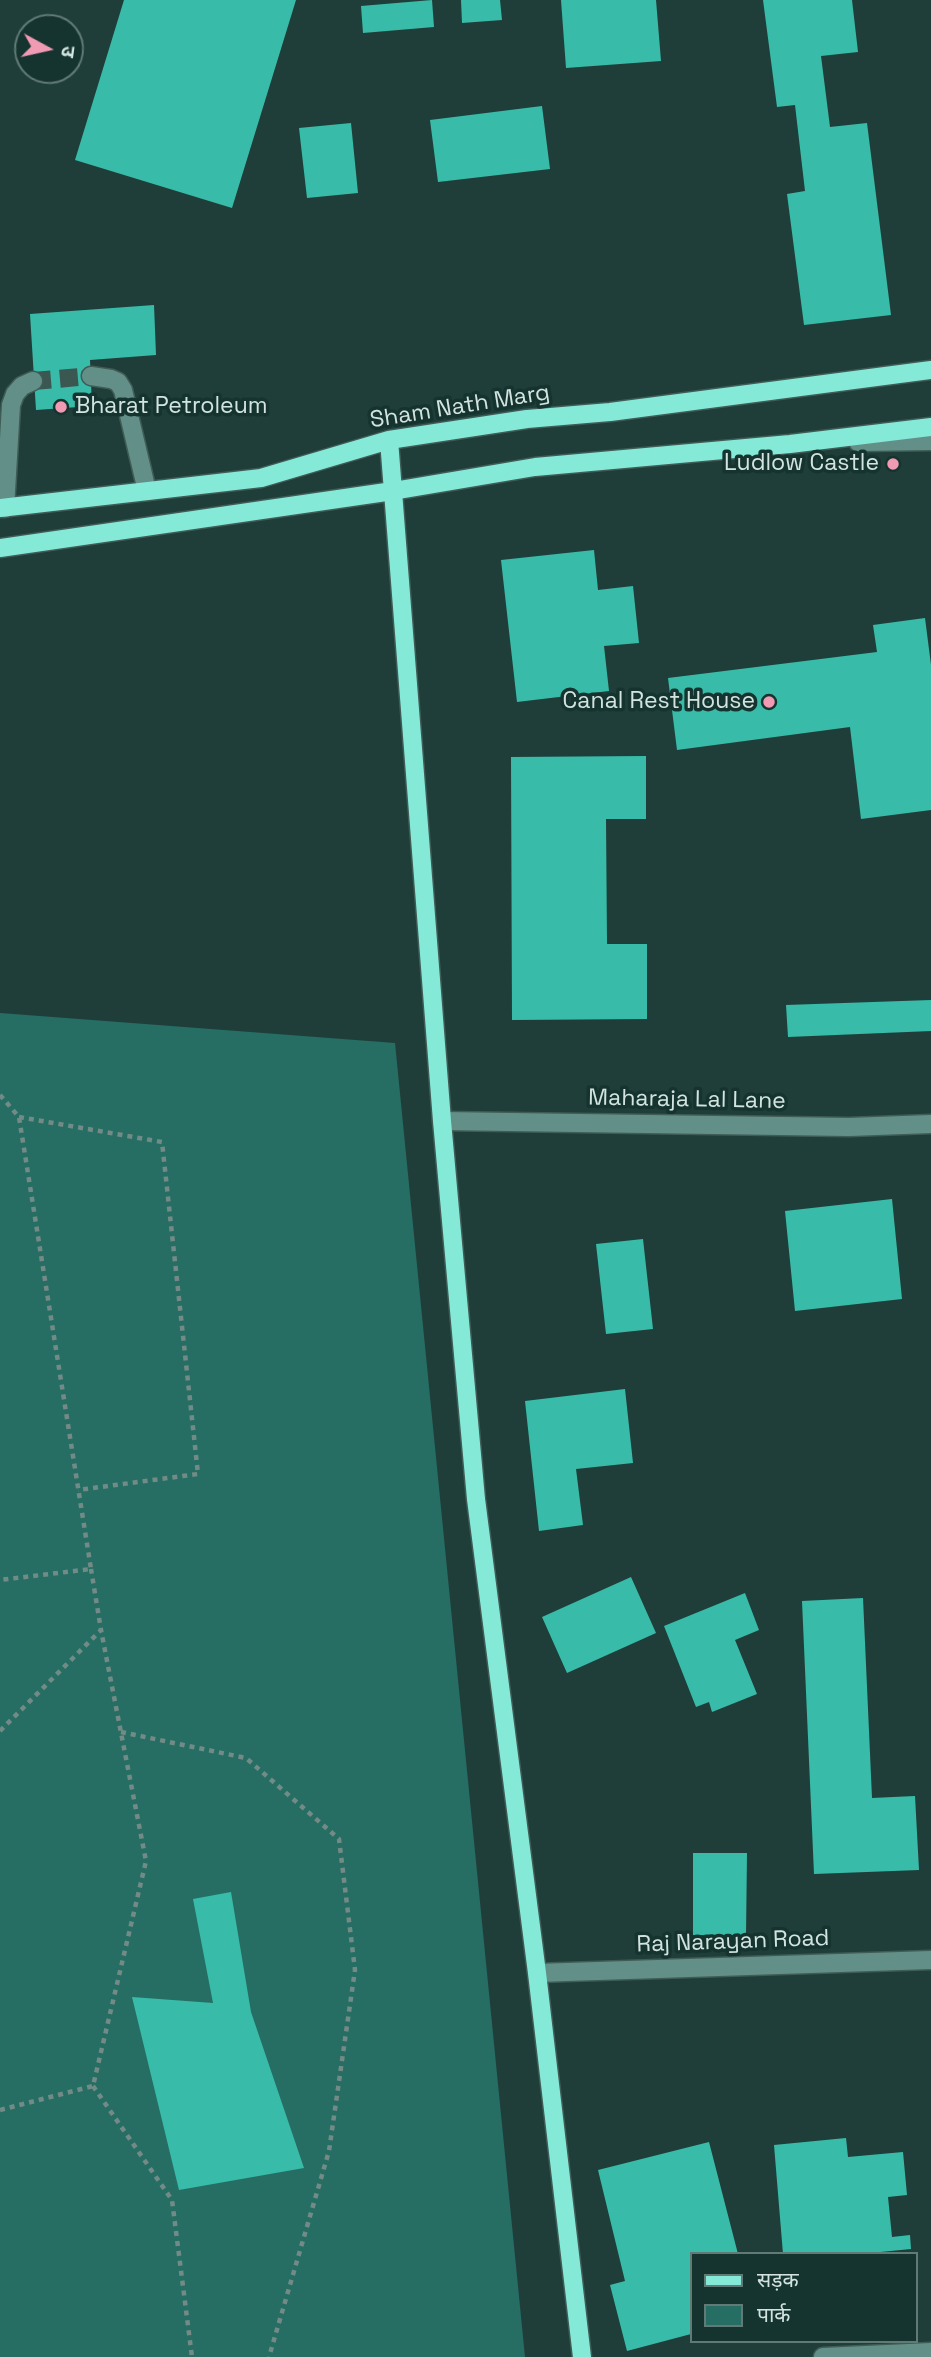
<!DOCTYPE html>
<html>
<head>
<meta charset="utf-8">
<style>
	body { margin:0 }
	#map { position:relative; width:931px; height:2357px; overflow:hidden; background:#203e39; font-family:"Space Grotesk","Noto Sans Devanagari",sans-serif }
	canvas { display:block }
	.legend { position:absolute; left:690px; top:2252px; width:228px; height:91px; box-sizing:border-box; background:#15342f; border:2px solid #617a76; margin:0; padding:9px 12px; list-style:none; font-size:21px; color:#d3e4e0 }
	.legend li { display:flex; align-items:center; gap:14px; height:35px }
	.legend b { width:35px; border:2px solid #617a76 }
	.north { position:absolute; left:14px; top:14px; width:70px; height:70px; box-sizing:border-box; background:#15342f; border:2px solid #617a76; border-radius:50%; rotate:98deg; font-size:19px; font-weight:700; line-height:28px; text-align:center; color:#d3e4e0 }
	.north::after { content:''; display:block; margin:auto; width:24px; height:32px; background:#f19ab3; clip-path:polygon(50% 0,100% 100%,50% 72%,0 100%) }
</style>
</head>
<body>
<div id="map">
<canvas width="931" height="2357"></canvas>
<ul class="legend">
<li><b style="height:9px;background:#85e9d7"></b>सड़क</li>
<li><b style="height:19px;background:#266e63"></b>पार्क</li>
</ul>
<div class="north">उ</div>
</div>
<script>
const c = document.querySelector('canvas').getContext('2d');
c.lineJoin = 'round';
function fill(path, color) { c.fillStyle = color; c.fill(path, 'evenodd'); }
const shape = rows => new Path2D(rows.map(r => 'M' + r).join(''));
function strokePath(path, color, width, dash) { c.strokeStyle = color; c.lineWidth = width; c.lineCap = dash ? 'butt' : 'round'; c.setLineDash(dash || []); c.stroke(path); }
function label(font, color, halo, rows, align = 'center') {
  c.font = font + ' "Space Grotesk",sans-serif'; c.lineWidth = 7; c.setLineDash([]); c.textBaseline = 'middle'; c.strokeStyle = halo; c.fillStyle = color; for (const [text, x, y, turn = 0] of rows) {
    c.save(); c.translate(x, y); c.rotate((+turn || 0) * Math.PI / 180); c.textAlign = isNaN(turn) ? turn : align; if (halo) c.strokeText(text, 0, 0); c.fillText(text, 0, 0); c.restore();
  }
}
fill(shape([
	[0,1013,395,1043,525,2357,0,2357]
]), '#266e63');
fill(shape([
	[124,0,296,0,232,208,75,160],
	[432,0,434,27,363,33,361,6],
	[461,0,500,0,502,20,462,23],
	[561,0,656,0,661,61,566,68],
	[763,0,852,0,858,52,821,56,830,127,867,123,891,315,804,325,787,194,805,191,795,105,777,107],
	[542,106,550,169,438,182,430,120],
	[351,123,358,193,307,198,299,128],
	[154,305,156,355,90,360,92,406,36,410,30,314],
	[594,550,598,590,633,586,639,643,604,646,609,691,517,702,501,560],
	[925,618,931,665,931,810,861,819,850,727,677,750,668,678,877,652,873,625],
	[646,756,646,819,606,819,607,944,647,944,647,1019,512,1020,511,757],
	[931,1000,931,1031,788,1037,786,1005],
	[892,1199,902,1299,795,1311,785,1211],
	[643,1239,653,1329,606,1334,596,1244],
	[625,1389,633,1463,576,1469,583,1525,539,1531,525,1401],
	[631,1577,656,1633,567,1673,542,1617],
	[745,1593,759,1630,735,1640,757,1694,712,1712,709,1702,696,1707,664,1626],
	[863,1598,872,1798,915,1796,919,1870,814,1874,802,1601],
	[693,1853,747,1853,746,1935,693,1935],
	[231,1892,251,2012,304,2168,179,2190,132,1997,213,2003,193,1899],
	[846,2138,848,2157,903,2152,907,2195,888,2197,892,2237,910,2235,911,2249,860,2254,783,2254,774,2145],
	[709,2142,738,2254,691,2254,691,2334,627,2351,610,2285,625,2281,598,2170]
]), '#38bca9');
strokePath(shape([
	[33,381,91,376]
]), '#3b5752', 18, [18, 9]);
const minor = shape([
	[91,376,111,379,118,382,123,390,147,491],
	[858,442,931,441],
	[5,508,11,405,15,394,22,386,33,381],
	[442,1121,849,1127,931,1124],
	[537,1973,931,1960],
	[823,2357,931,2352]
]);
const major = shape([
	[389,440,442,1121,476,1499,537,1973,582,2357],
	[0,508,261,478,389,440,527,419,610,412,931,370],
	[0,548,393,491,535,467,790,444,931,427]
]);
strokePath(minor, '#405c57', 21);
strokePath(major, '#405c57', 21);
strokePath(shape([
	[0,1095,19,1117,91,1569,0,1580],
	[19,1117,162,1142,198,1474,78,1490],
	[0,1731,101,1630,91,1569],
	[121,1732,246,1758,339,1839,355,1970,329,2151,269,2357],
	[93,2086,172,2200,192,2357],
	[0,2110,93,2086,146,1861,101,1630]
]), '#738b87', 4.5, [5, 5]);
strokePath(minor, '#629088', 18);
strokePath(major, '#85e9d7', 18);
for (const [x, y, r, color] of [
	[61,407,7,"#f19ab3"],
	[893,464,7,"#f19ab3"],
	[769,702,7,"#f19ab3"]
]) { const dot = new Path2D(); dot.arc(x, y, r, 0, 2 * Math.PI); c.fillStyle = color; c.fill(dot); strokePath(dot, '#15342f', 2.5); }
label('23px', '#d3e4e0', '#15342f', [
	["Bharat Petroleum",75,407,"left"],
	["Ludlow Castle",879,464],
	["Canal Rest House",755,702]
], 'right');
label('23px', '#d3e4e0', '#15342f', [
	["Sham Nath Marg",460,407,-9],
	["Maharaja Lal Lane",687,1100,1],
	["Raj Narayan Road",733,1942,-2]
]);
</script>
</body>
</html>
